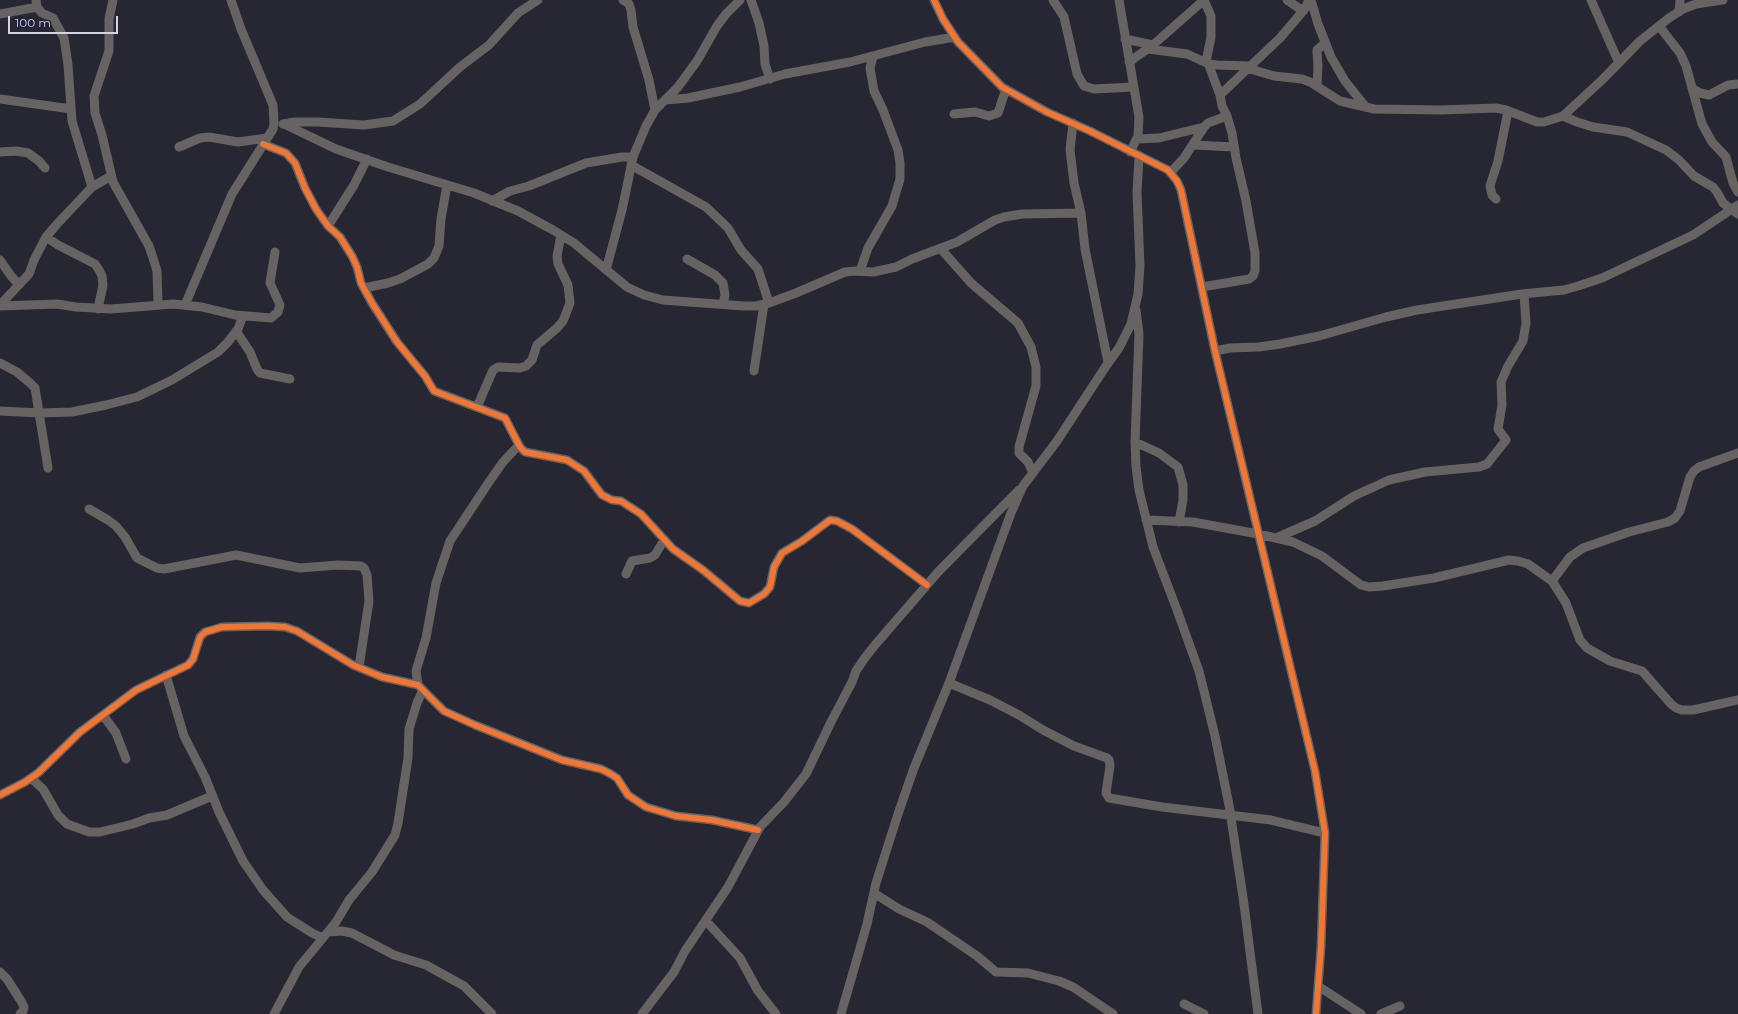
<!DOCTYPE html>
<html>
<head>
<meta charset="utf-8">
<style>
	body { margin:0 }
	#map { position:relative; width:1738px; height:1014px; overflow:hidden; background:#272733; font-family:Montserrat,sans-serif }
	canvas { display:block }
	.scale { position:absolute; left:8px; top:16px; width:110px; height:18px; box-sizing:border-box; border:2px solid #d2d3e3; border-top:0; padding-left:5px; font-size:12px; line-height:14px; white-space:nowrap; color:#d2d3e3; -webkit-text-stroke:3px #212139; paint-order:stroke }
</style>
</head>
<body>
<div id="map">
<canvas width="1738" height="1014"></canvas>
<div class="scale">100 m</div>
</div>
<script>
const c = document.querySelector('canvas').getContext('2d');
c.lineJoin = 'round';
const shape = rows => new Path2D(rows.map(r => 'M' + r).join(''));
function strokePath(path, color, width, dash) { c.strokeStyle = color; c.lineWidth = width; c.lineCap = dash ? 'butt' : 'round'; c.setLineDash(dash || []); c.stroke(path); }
strokePath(shape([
	[36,0,37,7,42,13,53,18,64,38,68,65,72,121,92,187],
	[113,0,109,19,109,51,94,96,95,113,102,135,113,182,149,246,153,258,157,271,158,304],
	[623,0,629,4,631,10,633,27,649,80,655,110],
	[751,0,759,23,764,46,765,64,770,79],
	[934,0,943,19,958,42,1002,87,1047,112,1090,131,1168,170,1177,181,1181,190,1215,351,1315,771,1325,833,1321,947,1316,1014],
	[1053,0,1064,17,1077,74,1084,86,1094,89,1133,87],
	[1119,0,1139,117,1138,136,1130,152],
	[1204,0,1211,16,1211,37,1206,62],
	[1287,0,1303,11],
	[1311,0,1318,24,1331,57,1345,81,1365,106],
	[1591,0,1619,63],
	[1679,12,1680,0],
	[0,14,37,7],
	[1659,26,1680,53,1686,66,1702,124,1712,142,1726,157,1733,183,1738,192],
	[1125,39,1153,45],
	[1148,49,1187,54,1209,64,1217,65,1250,66],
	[1129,62,1153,45,1204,0],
	[1208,63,1220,95],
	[1247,68,1274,76,1302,79,1310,82,1340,101,1374,109,1441,110,1496,108,1506,110,1537,122,1544,122,1563,116,1602,80,1640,41,1669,18,1683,9,1696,4,1723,0],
	[1317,86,1318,65,1317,53,1317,50,1325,43],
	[1693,89,1700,93,1709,95,1728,85,1738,84],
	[0,99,71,109],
	[666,100,688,98,740,87,785,74,850,62,925,42,955,37],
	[954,114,975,112,989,116,998,113,1006,89],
	[1563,116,1577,122,1593,127,1627,132,1666,150,1679,160,1694,176,1713,187,1717,192,1723,203,1738,214],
	[1073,123,1070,150,1074,183,1081,213,1085,249,1108,362],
	[283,124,295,122,318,122,364,125,393,121,420,104,460,67,489,45,518,13,538,0],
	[284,124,336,149,388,167,474,193,518,211,553,230,574,243,627,287,644,295,663,300,743,306,756,306,769,303,796,293,845,272,855,271,873,272,896,267,912,259,957,242,995,220,1004,217,1022,214,1081,213],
	[1137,139,1159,138,1204,127],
	[263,144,286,153,295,163,305,188,316,209,328,226,340,237,352,256,357,267,361,283,372,303,397,342,425,376,434,391,505,418,520,447,525,452,567,460,584,471,602,495,612,500,621,501,641,514,673,549,703,570,740,601,749,603,764,594,770,587,774,567,782,553,802,541,830,520,837,521,852,529,927,585],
	[1193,145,1234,147],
	[179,147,200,138,209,137,238,142,267,138],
	[0,152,16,151,28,153,39,161,45,168],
	[631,165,706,207,728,228,741,250,758,269,769,303],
	[1171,172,1184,158,1204,127,1208,123,1227,116,1222,106,1220,95,1280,38,1304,10,1309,0],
	[1496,199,1492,195,1490,186,1498,161,1508,111],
	[492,201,510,191,529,186,586,163,622,157,633,157],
	[328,226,354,185,367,159],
	[46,237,58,245,95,264,99,270,102,276,103,285,98,309],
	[941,249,971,283,1018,323,1031,347,1036,367,1036,386,1019,447,1019,453,1028,462,1033,473],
	[687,259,715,275,723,283,725,295,723,304],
	[0,260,11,276,19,285],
	[606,270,622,210,633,157,646,126,655,110,678,87,697,61,717,26,726,14,740,0],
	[860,271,868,248,892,206,900,179,900,163,898,150,883,110,874,91,870,68,873,57],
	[1202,287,1249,279,1253,276,1255,271,1255,253,1246,201,1236,158,1232,133,1227,116],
	[364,288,388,283,400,279,428,264,434,258,439,246,441,219,447,185],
	[0,305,29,274,34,260,46,237,58,223,92,187,111,176],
	[185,305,232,194,273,129,274,123,273,105,241,29,231,0],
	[0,306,57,304,76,307,111,309,173,304,202,307,235,315,271,318,278,312,280,305,270,283,275,252],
	[1136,310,1139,334,1135,442,1136,466,1139,490,1153,547,1177,610,1199,671,1215,736,1229,805,1243,897,1258,1014],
	[236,331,250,352,257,369,260,373,290,379],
	[1215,351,1230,348,1259,347,1280,344,1319,336,1386,317,1417,310,1522,294,1564,290,1578,286,1602,278,1693,235,1738,205],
	[0,363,17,372,30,383,35,388,48,468],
	[754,371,764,304],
	[477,407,493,370,498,367,520,368,526,366,532,360,537,345,557,328,563,321,570,303,568,285,558,264,557,256,561,235],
	[0,411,40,413,72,412,106,405,137,397,172,380,218,352,228,342,238,329,243,316],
	[1135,442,1159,453,1178,467,1183,485,1183,500,1179,522],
	[89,509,108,520,116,526,125,537,137,558,157,568,164,569,236,555,300,568,338,565,361,566,364,568,367,575,369,601,359,667],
	[1146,520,1193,522,1258,534,1293,542,1322,556,1361,585,1369,587,1383,586,1434,578,1509,560,1518,561,1528,564,1552,581,1566,603,1580,640,1587,648,1610,661,1642,671,1671,704,1676,708,1682,710,1693,710,1738,700],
	[1276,538,1315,521,1354,496,1389,480,1425,472,1479,467,1487,464,1506,440,1498,429,1502,405,1501,382,1508,366,1523,341,1526,323,1524,294],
	[626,574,632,561,650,558,655,555,664,540],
	[1552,581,1570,557,1583,548,1629,532,1668,522,1675,518,1680,511,1690,477,1694,471,1699,467,1738,453],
	[166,675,184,736,205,777,219,812,243,861,263,890,287,917,312,933,323,938],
	[949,683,990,700,1019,715,1043,730,1074,746,1107,758,1109,760,1110,766,1106,793,1109,798,1162,807,1271,820,1325,833],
	[418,685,416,671,426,638,436,583,450,541,489,482,503,462,519,445],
	[103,715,116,733,126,759],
	[31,778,43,789,58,815,67,824,89,832,100,832,133,824,149,818,167,815,212,796],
	[0,795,25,782,38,773,80,732,136,690,188,665,193,659,200,637,205,632,222,627,268,626,285,627,297,631,353,665,382,677,418,685,444,711,475,725,562,760,601,769,609,773,617,778,628,795,646,807,676,816,712,820,758,830],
	[874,893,899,909,927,922,977,956,996,972,1028,973,1059,981,1073,987,1113,1014],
	[706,921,740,958,758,991,776,1014],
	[328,932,342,931,352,933,394,955,426,965,464,986,492,1014],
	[0,972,7,979,21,1001,24,1007,23,1011,20,1014],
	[1318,986,1361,1014],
	[1184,1004,1204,1014],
	[274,1014,299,967,336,922,349,900,372,872,395,835,398,823,408,758,409,729,417,703,423,690],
	[642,1014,674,972,685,951,728,887,760,827,784,802,806,774,831,722,852,682,856,671,864,659,875,645,939,571,1019,490],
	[841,1014,867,924,876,883,898,814,914,768,949,683,1011,513,1023,486,1057,441,1106,366,1119,348,1131,324,1138,294,1140,266,1137,192,1139,157],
	[1381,1014,1400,1006]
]), '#676363', 9);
strokePath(shape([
	[934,0,943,19,958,42,1002,87,1047,112,1090,131,1168,170,1177,181,1181,190,1215,351,1315,771,1325,833,1321,947,1316,1014],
	[263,144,286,153,295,163,305,188,316,209,328,226,340,237,352,256,357,267,361,283,372,303,397,342,425,376,434,391,505,418,520,447,525,452,567,460,584,471,602,495,612,500,621,501,641,514,673,549,703,570,740,601,749,603,764,594,770,587,774,567,782,553,802,541,830,520,837,521,852,529,927,585],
	[0,795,25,782,38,773,80,732,136,690,188,665,193,659,200,637,205,632,222,627,268,626,285,627,297,631,353,665,382,677,418,685,444,711,475,725,562,760,601,769,609,773,617,778,628,795,646,807,676,816,712,820,758,830]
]), '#f07635', 6);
</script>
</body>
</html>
